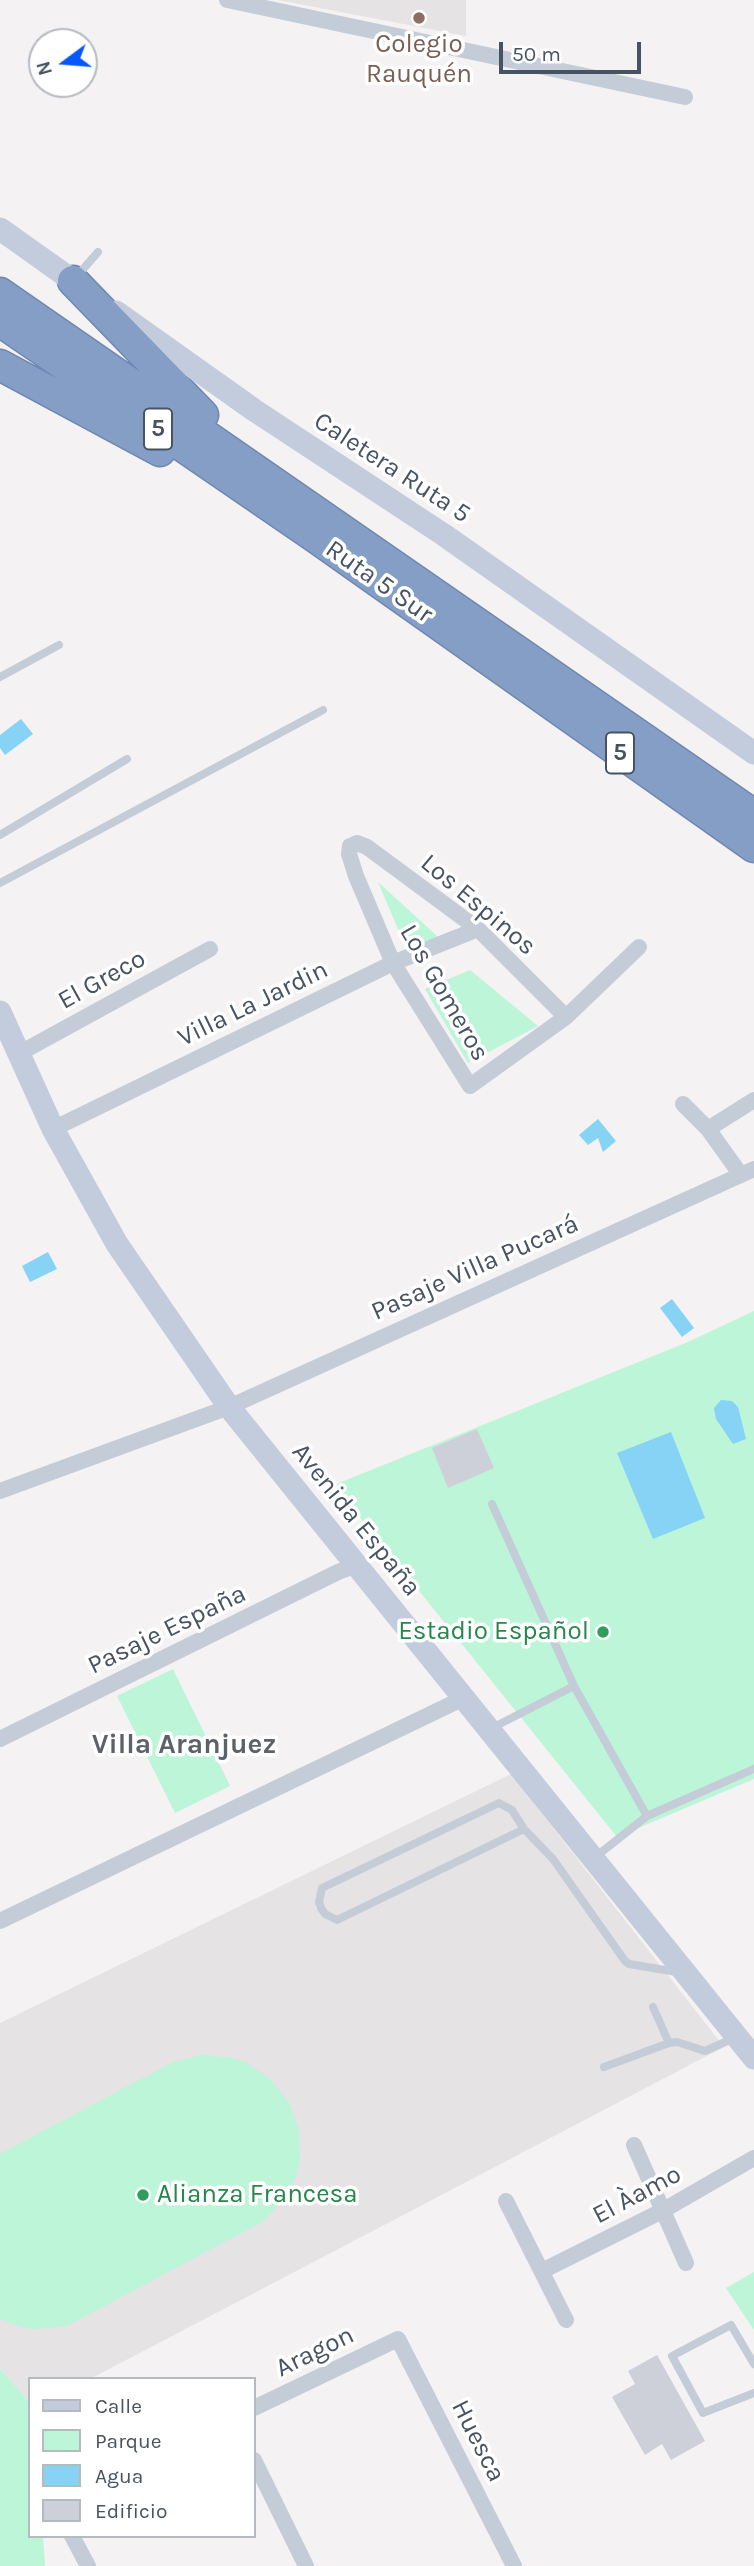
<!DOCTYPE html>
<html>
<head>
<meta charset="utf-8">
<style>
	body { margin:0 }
	#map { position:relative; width:754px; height:2566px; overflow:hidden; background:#f4f2f2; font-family:Karla,sans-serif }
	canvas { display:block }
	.legend { position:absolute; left:28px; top:2377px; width:228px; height:161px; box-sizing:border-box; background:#fff; border:2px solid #b5bac0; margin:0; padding:9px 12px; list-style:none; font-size:21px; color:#475362 }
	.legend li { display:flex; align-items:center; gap:14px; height:35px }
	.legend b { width:35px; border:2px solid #b5bac0 }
	.north { position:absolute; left:28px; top:28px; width:70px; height:70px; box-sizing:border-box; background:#fff; border:2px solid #b5bac0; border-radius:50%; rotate:254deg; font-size:19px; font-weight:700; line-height:28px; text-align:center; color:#475362 }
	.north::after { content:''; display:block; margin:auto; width:24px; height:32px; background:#0658fa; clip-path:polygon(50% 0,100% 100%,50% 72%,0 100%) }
	.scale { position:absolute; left:499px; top:42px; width:142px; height:32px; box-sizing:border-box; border:4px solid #475362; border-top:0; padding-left:9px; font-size:21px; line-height:24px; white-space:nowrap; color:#475362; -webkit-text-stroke:5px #fff; paint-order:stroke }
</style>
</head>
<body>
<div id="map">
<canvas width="754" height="2566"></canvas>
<ul class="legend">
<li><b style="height:9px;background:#c3ccdc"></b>Calle</li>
<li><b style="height:19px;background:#bdf5d8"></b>Parque</li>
<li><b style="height:19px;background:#86d3f6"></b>Agua</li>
<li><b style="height:19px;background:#cdd0d8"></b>Edificio</li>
</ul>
<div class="north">N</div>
<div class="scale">50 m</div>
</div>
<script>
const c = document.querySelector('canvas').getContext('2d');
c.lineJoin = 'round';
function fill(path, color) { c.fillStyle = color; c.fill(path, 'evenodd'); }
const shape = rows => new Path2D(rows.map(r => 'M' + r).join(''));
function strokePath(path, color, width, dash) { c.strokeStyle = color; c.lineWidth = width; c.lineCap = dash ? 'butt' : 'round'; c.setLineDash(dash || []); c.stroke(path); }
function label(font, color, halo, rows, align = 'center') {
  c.font = font + ' Karla,sans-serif'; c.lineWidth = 7; c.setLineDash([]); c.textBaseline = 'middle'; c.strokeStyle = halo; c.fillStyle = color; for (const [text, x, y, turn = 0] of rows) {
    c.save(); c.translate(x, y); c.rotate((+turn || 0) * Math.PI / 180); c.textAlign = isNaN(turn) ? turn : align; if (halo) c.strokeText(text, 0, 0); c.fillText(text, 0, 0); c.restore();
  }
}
fill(shape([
	[278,0,466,0,466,36],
	[511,1774,724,2047,90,2379,30,2379,30,2403,0,2368,0,2023]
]), '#e5e3e4');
fill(shape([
	[378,882,449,947,412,962],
	[470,970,538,1026,468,1063,425,989],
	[754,1311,754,1779,617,1837,334,1485,688,1342],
	[173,1669,230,1786,175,1813,117,1696],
	[202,2055,232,2058,246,2062,270,2079,289,2102,299,2130,300,2160,297,2175,283,2201,262,2222,67,2326,38,2329,24,2328,0,2319,0,2154,173,2062],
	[754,2272,754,2330,726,2288],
	[0,2368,30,2403,30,2536,43,2536,45,2566,0,2566]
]), '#bdf5d8');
fill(shape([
	[21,719,33,734,5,755,0,748,0,735],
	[598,1119,616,1141,603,1152,598,1138,588,1145,579,1135],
	[48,1252,57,1269,30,1282,22,1266],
	[672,1299,694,1328,682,1337,660,1308],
	[721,1400,732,1401,738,1407,746,1439,733,1444,716,1419,714,1408],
	[671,1432,705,1518,653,1539,617,1453]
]), '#86d3f6');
fill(shape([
	[477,1429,494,1468,448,1488,432,1448],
	[657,2355,705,2441,671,2460,662,2444,645,2455,612,2397,635,2384,628,2371]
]), '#cdd0d8');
const highway = shape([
	[73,281,203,415],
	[0,293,754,815],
	[0,321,315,537,754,847],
	[0,365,160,451]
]);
strokePath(highway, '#7088b1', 33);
strokePath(shape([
	[77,276,98,252],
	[0,677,59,645],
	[0,835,127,759],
	[0,883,323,710],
	[492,1504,574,1686,647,1816,594,1858],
	[490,1729,574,1686],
	[647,1816,754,1769],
	[524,1829,337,1920,325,1914,321,1908,319,1902,322,1888,499,1803,512,1810,524,1829,553,1859,625,1961,629,1964,677,1972],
	[653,2007,669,2043],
	[604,2067,669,2043,677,2042,705,2051,734,2038],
	[754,2364,731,2325,672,2356,703,2413,754,2393]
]), '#c4ccd8', 8);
strokePath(shape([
	[227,0,685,97],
	[566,1017,478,929,367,847,357,843,350,846,349,854,356,876,393,963,470,1086,566,1017,639,947],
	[18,1054,210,949],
	[683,1104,708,1129],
	[53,1129,393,963,478,929],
	[741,1175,708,1129,754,1100],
	[0,1491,229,1407,754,1169],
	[0,1739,338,1572,357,1565],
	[0,1921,464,1698],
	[634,2145,686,2263],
	[506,2201,566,2320],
	[542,2271,662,2211,754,2158],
	[254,2408,398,2339,514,2566],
	[254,2460,306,2566],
	[72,2536,88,2566]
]), '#c4ccd8', 16);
strokePath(shape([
	[0,229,86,290],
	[116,312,254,410,444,535,754,753],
	[0,1012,53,1129,117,1244,229,1407,754,2058]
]), '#c3ccdc', 23);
strokePath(highway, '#859ec5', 30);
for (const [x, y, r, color] of [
	[419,18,7,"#8d6e63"],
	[603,1632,7,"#2e9e5b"],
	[143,2195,7,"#2e9e5b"]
]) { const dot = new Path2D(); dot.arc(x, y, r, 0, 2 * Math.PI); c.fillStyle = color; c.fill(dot); strokePath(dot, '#fff', 2.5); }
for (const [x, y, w] of [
	[158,429,28],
	[620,753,28]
]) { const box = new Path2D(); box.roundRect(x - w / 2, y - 20.5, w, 41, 5); c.fillStyle = '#fff'; c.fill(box); strokePath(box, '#475362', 2); }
label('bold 24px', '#475362', null, [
	["5",158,429],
	["5",620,753]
]);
label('26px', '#785e54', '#fff', [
	["Colegio",419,45],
	["Rauquén",419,75]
]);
label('26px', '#475362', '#fff', [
	["Caletera Ruta 5",392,468,33],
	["Ruta 5 Sur",379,582,35],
	["Los Espinos",478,905,40],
	["El Greco",102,980,-29],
	["Los Gomeros",444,993,60],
	["Villa La Jardin",253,1004,-26],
	["Pasaje Villa Pucará",475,1268,-24],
	["Avenida España",356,1520,51],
	["Pasaje España",167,1630,-26],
	["El Àamo",637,2195,-28],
	["Aragon",315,2352,-26],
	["Huesca",478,2441,63]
]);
label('26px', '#27864d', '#fff', [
	["Estadio Español",589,1632],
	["Alianza Francesa",157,2195,"left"]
], 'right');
label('bold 28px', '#5d6168', '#fff', [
	["Villa Aranjuez",184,1745]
]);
</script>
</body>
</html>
